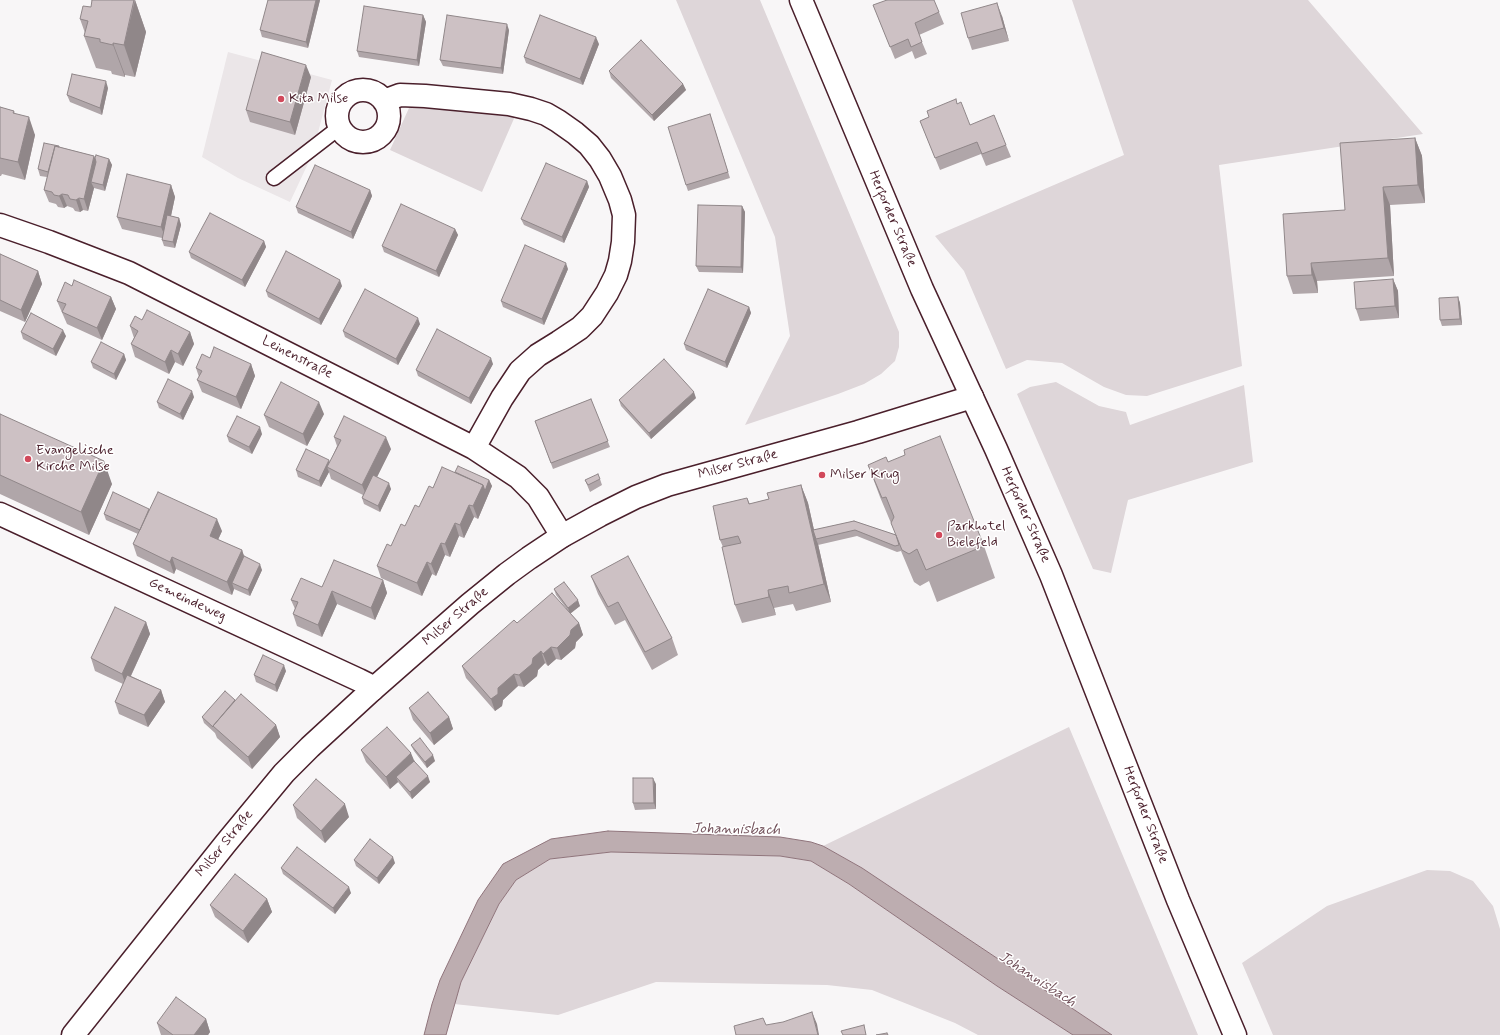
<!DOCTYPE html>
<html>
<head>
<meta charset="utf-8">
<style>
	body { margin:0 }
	canvas { display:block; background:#f8f6f7 }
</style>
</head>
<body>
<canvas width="1500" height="1035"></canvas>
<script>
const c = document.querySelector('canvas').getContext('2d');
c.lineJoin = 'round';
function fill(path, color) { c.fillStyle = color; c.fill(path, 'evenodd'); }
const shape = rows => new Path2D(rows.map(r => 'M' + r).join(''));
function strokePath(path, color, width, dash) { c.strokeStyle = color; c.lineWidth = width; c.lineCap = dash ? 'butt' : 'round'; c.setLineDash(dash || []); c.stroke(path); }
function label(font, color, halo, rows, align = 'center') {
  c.font = font + ' Mynerve,sans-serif'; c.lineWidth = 3; c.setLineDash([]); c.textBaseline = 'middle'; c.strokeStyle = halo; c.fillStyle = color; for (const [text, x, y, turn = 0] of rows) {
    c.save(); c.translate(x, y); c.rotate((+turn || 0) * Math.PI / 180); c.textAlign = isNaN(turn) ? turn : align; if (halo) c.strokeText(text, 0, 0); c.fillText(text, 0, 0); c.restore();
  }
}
fill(shape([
	[228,52,332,80,312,155,290,202,238,178,202,157]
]), '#ebe6e8');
fill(shape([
	[676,0,760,0,899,332,899,347,895,361,881,374,864,384,838,394,745,425,790,336,775,237],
	[1072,0,1308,0,1423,134,1219,165,1242,366,1147,396,1126,395,1104,387,1062,363,1027,360,1006,369,964,271,935,236,1124,155],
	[418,103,516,114,482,192,390,150,409,108],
	[1056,382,1099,406,1126,412,1130,425,1244,385,1253,462,1128,500,1111,573,1093,569,1017,394,1030,387],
	[1069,727,1198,1035,1112,1035,862,868,823,846],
	[611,852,780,856,811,861,849,884,997,986,1073,1035,978,1035,955,1023,872,990,827,985,656,982,558,1015,454,1004,461,982,499,904,516,880,550,859],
	[1427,870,1450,871,1473,881,1493,906,1500,929,1500,1035,1273,1035,1242,963,1327,906]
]), '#ded6d9');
const water = shape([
	[608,831,780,837,811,842,823,846,862,868,1112,1035,1073,1035,997,986,849,884,811,861,780,856,611,852,550,859,516,880,499,904,461,982,446,1035,424,1035,432,1004,440,980,478,900,503,864,551,839,608,831]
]);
fill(water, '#bdadb0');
strokePath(water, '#8f747b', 1);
const lane = shape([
	[274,178,340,127]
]);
const street = shape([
	'337 116a26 26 0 1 1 52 0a26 26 0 1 1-52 0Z',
	[384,101,400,95,425,96,509,104,531,109,546,114,558,121,575,133,589,145,600,159,610,176,620,200,624,215,623,242,620,261,616,275,607,293,592,316,580,328,559,342,538,355,520,371,502,398,474,448],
	[0,225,49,242,129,273,474,448,518,477,538,497,562,536],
	[0,514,359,680,367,684,372,690]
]);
const secondary = shape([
	[73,1035,226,843,284,773,310,747,372,690,470,604,507,574,529,558,562,536,600,515,636,497,667,485,858,432,972,397]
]);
const primary = shape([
	[801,0,922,289,996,449,1051,575,1178,900,1235,1035]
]);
strokePath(lane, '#4a1f2b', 17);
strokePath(street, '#4a1f2b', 25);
strokePath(secondary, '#4a1f2b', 25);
strokePath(primary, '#4a1f2b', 25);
strokePath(lane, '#fff', 14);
strokePath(street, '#fff', 22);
strokePath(secondary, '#fff', 22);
strokePath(primary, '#fff', 22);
fill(shape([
	[135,0,146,32,135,77,125,75,125,77,112,74,111,71,96,68,84,36,85,33,80,19,91,7],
	[320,0,308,48,262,37,260,30],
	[873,5,939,12,944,24,919,35,927,54,915,59,912,51,895,59],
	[423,15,426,22,419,66,359,57,357,51],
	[1002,16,1009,41,972,50,968,38],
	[509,30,503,74,443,66,440,60],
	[599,44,583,85,526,63,524,57],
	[609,71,683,84,686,90,654,121,611,78],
	[311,77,295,135,250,122,246,110],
	[108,88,102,115,70,102,67,95],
	[957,104,970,125,1006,145,1011,157,986,166,981,154,940,170,920,121],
	[0,107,14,111,15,114,35,135,25,180,2,174,1,176,0,176],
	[710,114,730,178,688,191,686,185],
	[1415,138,1422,156,1425,203,1390,205,1394,276,1317,281,1318,293,1293,294,1287,276,1345,210],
	[60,147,94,156,95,158,109,159,112,165,105,191,94,188,88,211,83,210,80,212,75,211,73,208,67,206,64,208,58,207,56,204,49,202,44,190,47,177,40,176,38,169],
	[587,181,589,187,564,243,524,225,521,219],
	[171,185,175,197,171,216,179,218,181,225,175,248,164,246,162,240,162,238,122,229,117,217],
	[370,190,372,196,353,239,298,213,296,207],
	[742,206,745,212,743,273,699,272,696,266],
	[455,229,458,235,439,277,384,252,382,246],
	[264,241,266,247,245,287,191,258,189,252],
	[0,254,38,271,42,284,25,322,0,311],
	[568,269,544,325,503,307,501,301],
	[1393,279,1398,291,1399,318,1360,321,1356,309],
	[72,286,111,297,116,309,102,340,67,324,57,301],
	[342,286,321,325,268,297,266,291],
	[1458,297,1460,303,1462,325,1442,326,1440,320],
	[749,307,751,313,727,368,686,350,684,344],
	[142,320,190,332,194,344,183,366,175,362,169,374,135,357,131,344,134,338,130,326],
	[420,324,398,365,345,337,343,331],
	[21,332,66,336,56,356,23,339],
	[124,354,126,360,116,380,93,368,91,362],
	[210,358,251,364,255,376,241,409,202,392,197,380,199,377,196,368],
	[493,364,471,404,418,376,416,370],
	[194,397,183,420,159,408,157,402],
	[696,398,651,439,621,406,619,400],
	[591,399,610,447,553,469,535,421],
	[0,414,112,484,89,535,0,494],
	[324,414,307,446,269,427,264,415],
	[262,434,252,454,229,442,227,436],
	[334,437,391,449,377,477,391,489,380,512,364,504,362,498,363,495,331,479,329,472,321,487,298,477,296,470,330,462,337,446],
	[888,462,984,546,995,578,937,602,929,581,920,586,914,582,901,551,897,552,857,536,818,545,818,544,831,602,796,611,793,604,774,608,776,615,742,623,735,605,723,547,720,540,747,498,750,504,769,499,801,485,808,503,814,530,854,521,896,535,880,497,868,465],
	[455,472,489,480,492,486,478,519,474,517,464,538,459,536,450,557,445,555,436,576,432,574,422,596,381,578,377,566,433,488],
	[600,479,602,485,590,492,585,480],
	[149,509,222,531,218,540,242,550,244,556,262,570,250,596,234,589,232,595,176,569,174,574,137,556,133,544,138,534,106,520,104,514],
	[591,576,672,638,678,655,652,670,625,620,615,625,598,594],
	[383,580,387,593,375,620,337,604,322,637,297,626,293,614,295,609,291,600,322,587],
	[554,589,580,606,570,613,579,623,583,635,576,642,575,648,561,660,556,659,548,666,545,663,538,670,537,676,524,687,518,686,503,700,502,706,495,711,466,678,462,666,517,623,566,608,556,595],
	[146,622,150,634,131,676,161,690,165,702,148,727,119,714,115,702,123,684,95,671,91,658],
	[286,671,277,692,256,682,254,675],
	[235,700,276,725,280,737,252,769,217,738,215,733,204,723,202,717],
	[409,708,449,717,453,729,434,745,413,720],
	[411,745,435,761,427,768,414,751],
	[361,750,414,761,430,782,412,799,398,782,390,789,366,762],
	[656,784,656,809,635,810,633,803],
	[293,805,349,817,325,843,297,818],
	[354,860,395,863,379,884,356,866],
	[281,868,351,893,335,914,283,874],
	[267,899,272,912,248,943,215,917,210,905],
	[206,1019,210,1032,208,1035,161,1035,157,1023]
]), '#b0a6a9');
fill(shape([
	[135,0,146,32,135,77,124,45],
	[316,0,320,0,308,48,306,42],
	[997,3,1002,16,1009,41,1004,28],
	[423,15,426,22,419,66,417,60],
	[507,24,509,30,503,74,501,68],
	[596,37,599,44,583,85,580,79],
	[113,43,125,75,125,77,113,45],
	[306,65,311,77,295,135,290,122],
	[106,81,108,88,102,115,100,108],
	[683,84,686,90,654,121,652,115],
	[29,117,35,135,25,180,18,162],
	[1415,138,1422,156,1425,203,1418,185],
	[94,156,99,168,91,182,94,188,88,211,84,199],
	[109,159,112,165,105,191,103,185],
	[587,181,589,187,564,243,562,237],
	[171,185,175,197,166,239,161,227],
	[1383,187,1390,205,1394,276,1388,258],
	[370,190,372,196,353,239,351,232],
	[62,194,67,206,64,208,59,196],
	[79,198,83,210,80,212,76,200],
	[742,206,745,212,743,273,741,267],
	[179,218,181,225,175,248,173,242],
	[455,229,458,235,439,277,436,271],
	[264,241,266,247,245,287,242,280],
	[566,263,568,269,544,325,542,319],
	[1311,263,1317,281,1318,293,1312,275],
	[38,271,42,284,25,322,21,310],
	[1393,279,1398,291,1399,318,1395,306],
	[340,280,342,286,321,325,319,319],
	[111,297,116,309,102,340,97,328],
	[1458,297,1460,303,1462,325,1460,319],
	[749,307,751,313,727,368,725,362],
	[418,318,420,324,398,365,396,359],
	[63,330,66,336,56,356,53,349],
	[190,332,194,344,183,366,178,354],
	[171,350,175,362,169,374,165,362],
	[124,354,126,360,116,380,114,374],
	[491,358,493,364,471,404,469,398],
	[251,364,255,376,241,409,236,397],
	[192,391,194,397,183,420,180,414],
	[694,392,696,398,651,439,649,433],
	[319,402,324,414,307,446,303,434],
	[260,427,262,434,252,454,249,447],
	[386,437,391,449,367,497,362,485],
	[329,460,331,466,327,467,329,472,321,487,319,481],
	[104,461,112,484,89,535,81,512],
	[489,480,492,486,478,519,473,506,483,485],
	[389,483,391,489,380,512,378,506],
	[801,485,808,503,816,539,818,544,831,602,824,584],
	[469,505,474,517,464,538,460,525],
	[217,519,222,531,214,548,210,536],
	[455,523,459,536,450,557,445,544],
	[441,543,445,555,436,576,431,564],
	[242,550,246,562,232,583,234,589,232,595,227,582],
	[172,557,176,569,174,574,170,562],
	[427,562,432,574,422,596,417,583],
	[260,564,262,570,250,596,248,590],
	[383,580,387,593,375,620,371,608],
	[768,590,774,608,776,615,769,597],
	[332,591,337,604,322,637,318,625],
	[578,600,580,606,570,614,568,608],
	[146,622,150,634,126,686,122,674],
	[579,623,583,635,576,642,575,648,561,660,557,648,571,630],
	[551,647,556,659,548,666,543,654],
	[541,651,545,663,538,670,537,676,524,687,519,675,533,658],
	[284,665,286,671,277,692,275,685],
	[514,674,518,686,503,700,502,706,495,711,491,699,498,688],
	[161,690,165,702,148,727,144,715],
	[449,717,453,729,434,745,430,733],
	[276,725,280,737,252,769,248,757],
	[411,753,416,765,396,777,398,782,390,789,386,777],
	[433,755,435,761,427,768,425,762],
	[428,776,430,782,412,799,410,792],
	[653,778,656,784,656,809,654,803],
	[345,804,349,817,325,843,321,831],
	[393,857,395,863,379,884,377,878],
	[349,887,351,893,335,914,333,908],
	[267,899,272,912,248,943,243,931],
	[812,1012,817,1024,819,1035,818,1035],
	[206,1019,210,1032,208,1035,194,1035]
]), '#908789');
const building = shape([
	[92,0,134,0,124,45,113,43,113,45,100,42,100,39,84,36,88,21,80,19,83,6,91,7,92,0],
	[268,0,316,0,306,42,260,30,268,0],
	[887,0,934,0,939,12,915,23,922,42,911,47,908,39,890,47,873,5,887,0],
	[997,3,1004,28,968,38,961,13,997,3],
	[364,6,423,15,417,60,357,51,364,6],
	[447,15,507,24,501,68,440,60,447,15],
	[540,15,596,37,580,79,524,57,540,15],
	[641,40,683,84,652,115,609,71,641,40],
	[262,52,306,65,290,122,246,110,262,52],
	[72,74,106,81,100,108,67,95,72,74],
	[956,99,957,104,961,102,970,125,994,115,1006,145,982,154,977,142,935,158,920,121,929,117,927,111,956,99],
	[0,107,14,111,13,113,29,117,18,162,0,158,0,107],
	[710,114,728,172,686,185,668,127,710,114],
	[1415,138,1418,185,1383,187,1388,258,1311,263,1312,275,1287,276,1283,214,1345,210,1340,143,1415,138],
	[44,143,59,146,59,147,55,146,48,172,38,169,44,143],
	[55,146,94,156,84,199,79,198,76,200,70,199,68,195,62,194,59,196,54,195,52,192,44,190,55,146],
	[96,155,109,159,103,185,91,182,96,162,95,158,96,155],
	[546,163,587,181,562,237,521,219,546,163],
	[315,165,370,190,351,232,296,207,315,165],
	[127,174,171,185,161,227,117,217,127,174],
	[401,204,455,229,436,271,382,246,401,204],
	[698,205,742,206,741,267,696,266,698,205],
	[210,213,264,241,242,280,189,252,210,213],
	[167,215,179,218,173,242,162,240,167,215],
	[525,245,566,263,542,319,501,301,525,245],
	[286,251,340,280,319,319,266,291,286,251],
	[0,254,38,271,21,310,0,300,0,254],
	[1393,279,1395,306,1356,309,1354,282,1393,279],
	[74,280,111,297,97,328,62,312,66,304,57,301,65,282,72,286,74,280],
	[365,289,418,318,396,359,343,331,365,289],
	[708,289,749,307,725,362,684,344,708,289],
	[1458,297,1460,319,1440,320,1439,298,1458,297],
	[147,310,190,332,178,354,171,350,165,362,131,344,138,331,130,326,135,316,142,320,147,310],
	[31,313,63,330,53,349,21,332,31,313],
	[437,329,491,358,469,398,416,370,437,329],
	[101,342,124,354,114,374,91,362,101,342],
	[214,347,251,364,236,397,197,380,202,371,196,368,202,354,210,358,214,347],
	[664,359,694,392,649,433,619,400,664,359],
	[168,379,192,391,180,414,157,402,168,379],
	[281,382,319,402,303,434,264,415,281,382],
	[591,399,608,441,551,463,535,421,591,399],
	[0,414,104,461,81,512,0,475,0,414],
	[237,416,260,427,249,447,227,436,237,416],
	[344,416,386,437,362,485,327,467,341,440,334,437,344,416],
	[940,436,984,546,926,570,917,549,909,554,902,550,891,523,894,517,886,497,882,498,868,465,886,457,888,462,905,455,904,450,940,436],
	[306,449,329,460,319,481,296,470,306,449],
	[458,466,489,480,485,491,483,485,455,472,458,466],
	[442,467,483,485,473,506,469,505,460,525,455,523,445,544,441,543,431,564,427,562,417,583,377,566,387,544,391,546,401,524,405,526,415,505,419,507,429,486,433,488,442,467],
	[598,474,600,479,588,485,585,480,598,474],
	[373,475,389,483,378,506,362,498,373,475],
	[801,485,824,584,789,593,788,586,768,590,769,597,735,605,722,547,741,543,738,536,720,540,713,506,747,498,749,504,769,499,767,493,801,485],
	[113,492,149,509,140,530,104,514,113,492],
	[158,492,217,519,210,536,242,550,227,582,172,557,170,562,133,544,158,492],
	[854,521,896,535,899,545,895,546,855,530,816,539,813,530,854,521],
	[244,556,260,564,248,590,232,583,244,556],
	[628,556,672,638,645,652,618,602,608,607,591,576,628,556],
	[334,560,383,580,371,608,332,591,318,625,293,614,298,602,291,600,301,578,322,587,334,560],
	[564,582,578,600,568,608,554,589,564,582],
	[552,593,579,623,571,630,570,635,557,648,551,647,543,654,541,651,533,658,532,664,519,675,514,674,498,688,498,694,491,699,462,666,514,620,517,623,552,593],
	[115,607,146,622,122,674,91,658,115,607],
	[263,655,284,665,275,685,254,675,263,655],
	[127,675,161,690,144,715,115,702,127,675],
	[225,691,235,700,213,726,213,727,202,717,225,691],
	[428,692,449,717,430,733,409,708,428,692],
	[241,694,276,725,248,757,213,726,241,694],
	[387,727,411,753,386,777,361,750,387,727],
	[420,738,433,755,425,762,411,745,420,738],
	[414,761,428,776,410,792,396,777,414,761],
	[633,778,653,778,654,803,633,803,633,778],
	[316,779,345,804,321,831,293,805,316,779],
	[370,839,393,857,377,878,354,860,370,839],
	[297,847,349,887,333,908,281,868,297,847],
	[235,874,267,899,243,931,210,905,235,874],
	[176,997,206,1019,194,1035,173,1035,157,1023,176,997],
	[812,1012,818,1035,736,1035,734,1026,763,1018,766,1025,783,1022,812,1012],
	[864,1025,866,1035,843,1035,841,1031,864,1025],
	[887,1033,888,1035,876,1035,887,1033]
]);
fill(building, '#cdc1c4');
strokePath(building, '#908789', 1);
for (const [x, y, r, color] of [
	[281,99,4,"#d1495b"],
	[28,459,4,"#d1495b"],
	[822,475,4,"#d1495b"],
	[939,535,4,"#d1495b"]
]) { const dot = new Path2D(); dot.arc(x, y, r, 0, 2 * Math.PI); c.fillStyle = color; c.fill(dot); strokePath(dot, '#fff', 1.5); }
label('14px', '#4a1f2b', '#fff', [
	["Kita Milse",289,99],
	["Evangelische",36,451],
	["Kirche Milse",36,467],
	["Milser Krug",830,475],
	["Parkhotel",947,527],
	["Bielefeld",947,543]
], 'left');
label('14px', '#4a1f2b', '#fff', [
	["Herforder Straße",892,219,67],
	["Leinenstraße",297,358,27],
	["Milser Straße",738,465,-15],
	["Herforder Straße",1025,515,66],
	["Gemeindeweg",187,600,25],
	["Milser Straße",456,617,-41],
	["Herforder Straße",1145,815,69],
	["Milser Straße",225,844,-51]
]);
label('italic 15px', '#72515a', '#fff', [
	["Johannisbach",736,830,1],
	["Johannisbach",1037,980,33]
]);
</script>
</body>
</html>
